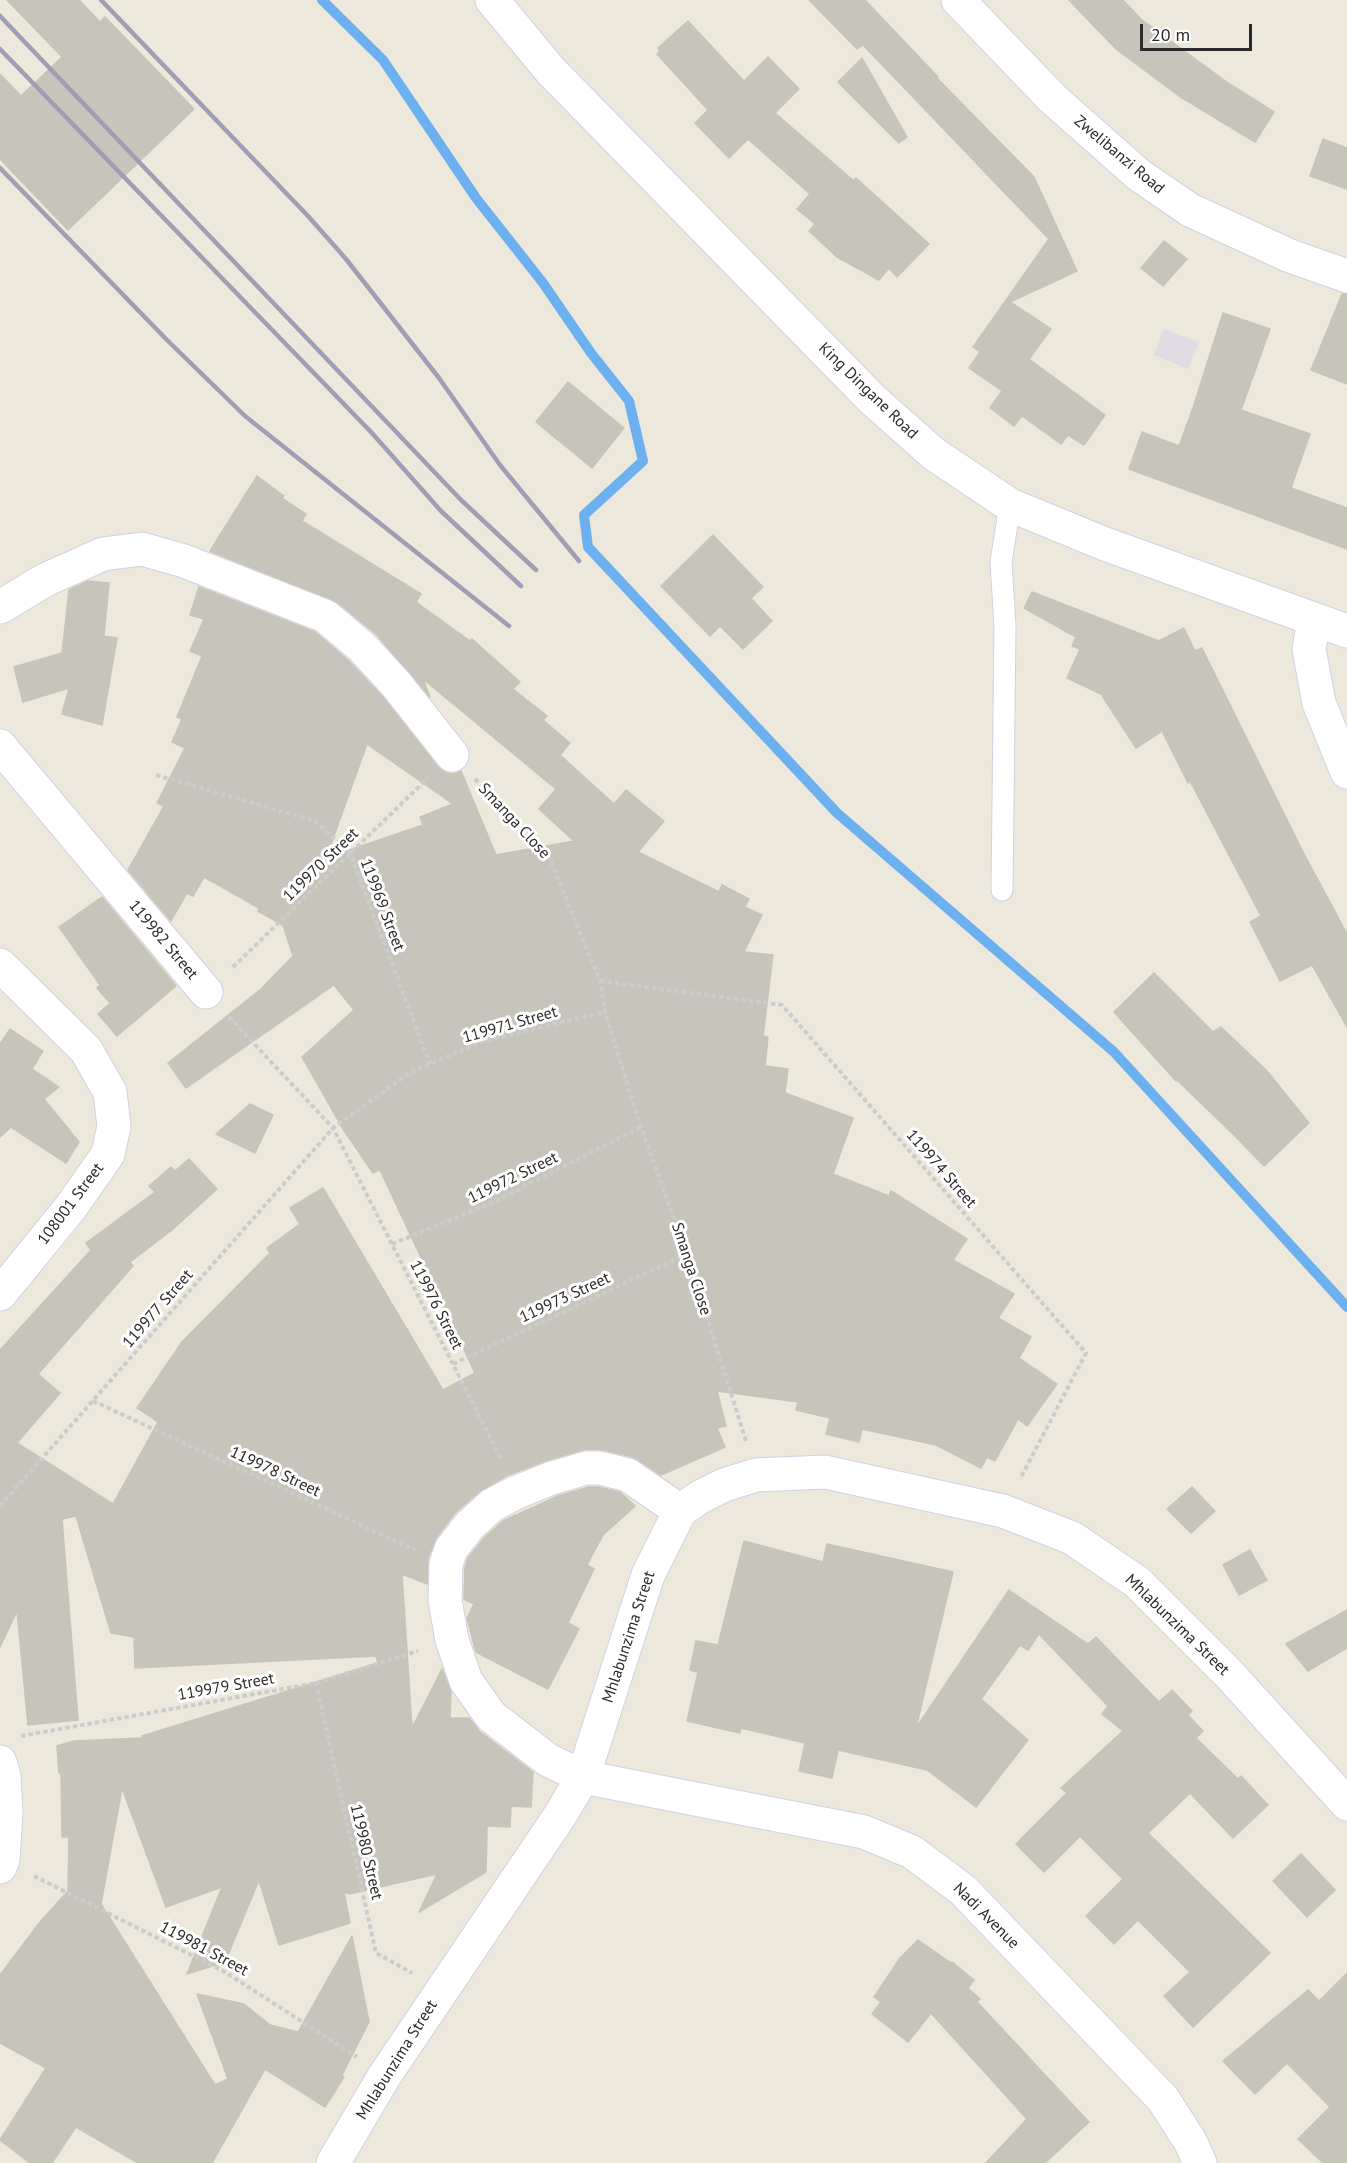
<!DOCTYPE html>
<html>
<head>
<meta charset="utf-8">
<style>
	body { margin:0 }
	#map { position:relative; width:1347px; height:2163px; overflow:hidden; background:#ece8db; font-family:"PT Sans",sans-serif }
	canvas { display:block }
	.scale { position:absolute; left:1140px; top:24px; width:112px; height:27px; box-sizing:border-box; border:3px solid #2a2a2a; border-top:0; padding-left:8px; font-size:18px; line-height:21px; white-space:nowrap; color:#2a2a2a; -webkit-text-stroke:4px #fff; paint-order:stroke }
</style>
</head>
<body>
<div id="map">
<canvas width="1347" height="2163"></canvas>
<div class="scale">20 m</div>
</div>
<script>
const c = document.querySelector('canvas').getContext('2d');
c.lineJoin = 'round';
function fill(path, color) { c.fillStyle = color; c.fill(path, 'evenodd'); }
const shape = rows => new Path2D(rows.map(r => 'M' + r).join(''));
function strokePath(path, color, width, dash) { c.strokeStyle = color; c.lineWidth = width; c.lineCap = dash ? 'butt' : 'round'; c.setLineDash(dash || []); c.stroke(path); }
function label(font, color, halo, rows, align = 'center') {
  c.font = font + ' "PT Sans",sans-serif'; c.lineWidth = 6; c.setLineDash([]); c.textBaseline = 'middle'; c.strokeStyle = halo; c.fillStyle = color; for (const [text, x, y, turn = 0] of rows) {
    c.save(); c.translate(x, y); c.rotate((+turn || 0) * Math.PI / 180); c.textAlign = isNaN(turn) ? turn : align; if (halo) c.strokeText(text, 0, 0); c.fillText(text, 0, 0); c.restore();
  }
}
fill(shape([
	[1164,329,1199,342,1188,369,1154,355]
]), '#e0dce4');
strokePath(shape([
	[322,0,383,60,476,198,543,283,591,353,629,401,643,461,584,515,588,547,837,813,1114,1052,1347,1307]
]), '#6db0ef', 10);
const building = shape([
	[7,0,79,0,100,22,105,17,194,109,68,230,0,159,0,74,21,96,62,57,7,0],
	[809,0,865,0,938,77,937,78,1034,177,1077,271,1010,302,1051,329,1029,359,1105,415,1084,445,1068,435,1061,444,1022,416,1014,426,990,408,1002,391,969,368,980,352,973,347,1049,239,863,45,857,49,809,0],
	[1069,0,1123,0,1141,19,1228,83,1274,112,1255,142,1179,96,1116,49,1069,0],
	[688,21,744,81,768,57,799,89,775,113,854,181,856,178,929,244,897,277,889,268,879,280,837,257,809,231,815,224,797,209,810,194,748,139,729,158,695,123,708,110,657,54,660,51,658,48,688,21],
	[862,58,907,137,899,143,838,82,862,58],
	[1323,139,1347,148,1347,189,1310,176,1323,139],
	[1164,241,1187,259,1163,286,1141,268,1164,241],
	[1342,294,1347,294,1347,384,1311,370,1342,294],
	[1223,313,1270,329,1241,410,1310,434,1291,488,1347,508,1347,549,1129,469,1142,432,1179,446,1193,408,1223,313],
	[568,382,624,428,592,468,536,422,568,382],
	[257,476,284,496,282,498,306,514,302,521,421,594,416,602,470,641,472,639,520,682,513,689,547,716,543,720,570,743,560,755,614,804,626,790,664,821,638,852,719,892,722,885,749,899,745,907,762,915,744,952,773,955,763,1036,768,1037,765,1066,788,1069,785,1093,853,1118,833,1174,889,1196,891,1191,967,1239,953,1260,1014,1294,998,1318,1031,1337,1019,1358,1057,1384,1027,1426,1018,1419,995,1461,987,1457,981,1468,936,1445,862,1429,859,1442,826,1434,830,1418,796,1410,798,1402,717,1391,726,1426,717,1428,725,1447,661,1475,633,1457,604,1450,586,1449,545,1461,508,1475,480,1491,455,1513,436,1538,428,1558,427,1584,402,1574,412,1728,442,1669,451,1692,450,1718,469,1718,479,1731,533,1772,531,1807,511,1806,510,1827,487,1826,486,1872,419,1912,437,1874,349,1894,344,1892,350,1923,279,1945,259,1880,225,1962,187,1974,222,1887,166,1907,122,1788,101,1904,215,2085,228,2079,197,1994,244,2004,270,2025,298,2032,352,1936,369,2022,342,2075,344,2077,325,2107,265,2069,212,2163,138,2163,76,2127,52,2163,30,2163,0,2140,46,2068,0,2043,0,1975,40,1922,68,1891,69,1837,62,1837,61,1773,59,1773,57,1746,74,1741,143,1738,142,1736,378,1663,376,1656,135,1668,134,1637,111,1633,76,1516,62,1519,78,1720,28,1725,17,1611,0,1647,0,1350,91,1250,86,1243,155,1192,149,1186,171,1167,175,1171,189,1159,217,1189,172,1230,130,1262,133,1266,38,1374,60,1393,17,1443,113,1504,158,1422,137,1408,182,1342,270,1253,267,1248,300,1224,290,1208,323,1188,443,1390,475,1373,380,1170,373,1173,343,1129,302,1057,354,1010,334,985,186,1088,168,1063,261,989,293,956,283,925,258,911,259,908,204,877,193,896,187,893,171,921,128,870,164,806,157,803,185,748,172,742,182,719,177,717,202,656,190,651,204,619,190,615,199,587,315,632,349,661,382,696,438,767,446,773,454,774,461,771,496,855,574,841,539,809,556,789,423,679,430,697,376,634,337,602,210,551,257,476],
	[367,744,453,804,420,817,423,825,326,858,367,744],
	[713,535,763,587,751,598,772,621,743,649,720,626,710,636,661,586,713,535],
	[88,581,109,583,104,636,117,638,102,725,62,714,69,688,23,702,14,667,62,653,69,590,88,581],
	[1032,592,1159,641,1184,628,1195,651,1202,648,1302,850,1347,934,1347,1027,1312,965,1280,981,1250,922,1261,916,1190,781,1188,783,1162,731,1136,748,1101,694,1067,678,1080,649,1072,646,1076,637,1024,608,1032,592],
	[102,897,176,986,117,1036,98,1014,110,1003,97,988,100,985,59,927,102,897],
	[1154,973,1213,1032,1221,1027,1267,1071,1309,1123,1264,1166,1235,1136,1177,1080,1176,1081,1114,1012,1154,973],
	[10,1029,43,1051,32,1069,59,1087,44,1099,79,1142,66,1163,11,1127,0,1137,0,1118,8,1104,0,1116,0,1044,10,1029],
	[250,1104,273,1115,255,1153,216,1134,250,1104],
	[589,1487,598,1487,620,1492,635,1506,603,1535,587,1565,594,1569,568,1623,579,1629,548,1689,476,1652,467,1618,474,1604,464,1599,465,1567,468,1558,484,1538,503,1521,558,1496,589,1487],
	[1192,1487,1215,1511,1191,1533,1167,1509,1192,1487],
	[744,1541,823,1562,827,1544,953,1572,916,1728,1009,1590,1088,1644,1096,1637,1159,1702,1172,1690,1192,1711,1188,1715,1203,1731,1196,1738,1238,1779,1241,1776,1268,1805,1233,1838,1190,1793,1148,1833,1270,1953,1193,2027,1164,1996,1190,1972,1138,1920,1114,1944,1086,1916,1123,1879,1080,1836,1044,1872,1016,1844,1067,1793,1061,1788,1123,1731,1102,1714,1108,1706,1039,1634,1028,1650,1020,1645,981,1699,1028,1740,976,1807,927,1770,838,1750,832,1778,799,1771,805,1743,741,1728,740,1733,687,1721,698,1672,690,1670,696,1641,718,1645,744,1541],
	[1250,1550,1267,1580,1239,1595,1223,1565,1250,1550],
	[1347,1610,1347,1648,1308,1671,1286,1644,1347,1610],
	[1301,1854,1335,1890,1307,1917,1273,1881,1301,1854],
	[918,1940,951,1963,952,1962,974,1980,968,1988,980,1999,977,2002,1089,2122,1045,2163,986,2163,1027,2119,931,2013,908,2042,872,2014,881,2002,874,1997,900,1958,918,1940],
	[1347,1973,1347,2163,1323,2163,1298,2139,1330,2107,1287,2063,1255,2094,1223,2061,1308,1990,1319,2001,1347,1973]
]);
fill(building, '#c7c5bb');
strokePath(building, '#c7c5b5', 1.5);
const service = shape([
	[1002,890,1005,626,1001,562,1010,505]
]);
const minor = shape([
	[958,0,1053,99,1139,175,1190,210,1290,256,1347,276],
	[0,607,45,580,103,554,142,549,184,561,325,616,362,647,396,684,452,755],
	[1314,620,1309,649,1319,703,1347,772],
	[0,746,206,992],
	[0,965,86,1050,110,1092,114,1126,108,1154,71,1207,0,1294],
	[680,1511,628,1475,600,1468,586,1468,552,1478,517,1492,492,1505,470,1525,451,1549,446,1564,445,1600,452,1640,466,1681,491,1716,548,1760,583,1777,864,1832,912,1852,963,1890,1163,2099,1190,2141,1200,2163],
	[0,1762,4,1776,6,1812,3,1860,0,1867],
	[333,2163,385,2075,559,1817,583,1777,648,1575,680,1511,700,1497,724,1485,756,1475,825,1472,1003,1511,1072,1538,1137,1582,1228,1673,1347,1804]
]);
const tertiary = shape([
	[492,0,551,71,872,399,934,454,1010,505,1105,544,1347,631]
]);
strokePath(service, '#d1d1e3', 23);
strokePath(minor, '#d1d1e3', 35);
strokePath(tertiary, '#d1d1e3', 35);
strokePath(shape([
	[156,775,315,821,350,853,430,1064],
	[475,779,549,857,600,981,605,1012,641,1127,687,1254,746,1441],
	[233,967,428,778],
	[600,981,782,1005,1086,1353,1020,1479],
	[229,1017,333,1128,501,1459],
	[392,1244,494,1202,641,1127],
	[453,1364,687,1254],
	[93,1401,415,1550],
	[0,1506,333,1128,411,1072,484,1041,605,1012],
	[316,1683,376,1953,412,1973],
	[21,1736,316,1683,418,1651],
	[34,1876,225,1972,357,2057]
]), '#ccc', 4, [4.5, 3]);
strokePath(service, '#fff', 21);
strokePath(minor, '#fff', 33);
strokePath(tertiary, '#fff', 33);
strokePath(shape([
	[101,0,308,216,346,259,439,378,500,465,579,561],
	[0,16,461,500,536,570],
	[0,49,371,432,441,511,521,586],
	[0,168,167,340,245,416,509,626]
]), '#a09eb4', 4.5);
label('16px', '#2a2a2a', '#fff', [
	["Zwelibanzi Road",1119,155,40],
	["King Dingane Road",868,391,44],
	["Smanga Close",514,821,47],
	["119970 Street",321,865,-44],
	["119969 Street",382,905,69],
	["119982 Street",163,940,50],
	["119971 Street",510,1025,-16],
	["119974 Street",941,1169,49],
	["119972 Street",513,1178,-26],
	["108001 Street",71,1204,-53],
	["Smanga Close",691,1269,72],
	["119973 Street",565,1298,-25],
	["119976 Street",436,1305,63],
	["119977 Street",158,1309,-49],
	["119978 Street",275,1472,25],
	["Mhlabunzima Street",1177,1625,44],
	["Mhlabunzima Street",629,1637,-72],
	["119979 Street",226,1687,-10],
	["119980 Street",366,1852,77],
	["Nadi Avenue",986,1916,45],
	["119981 Street",204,1949,28],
	["Mhlabunzima Street",397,2060,-58]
]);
</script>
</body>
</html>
